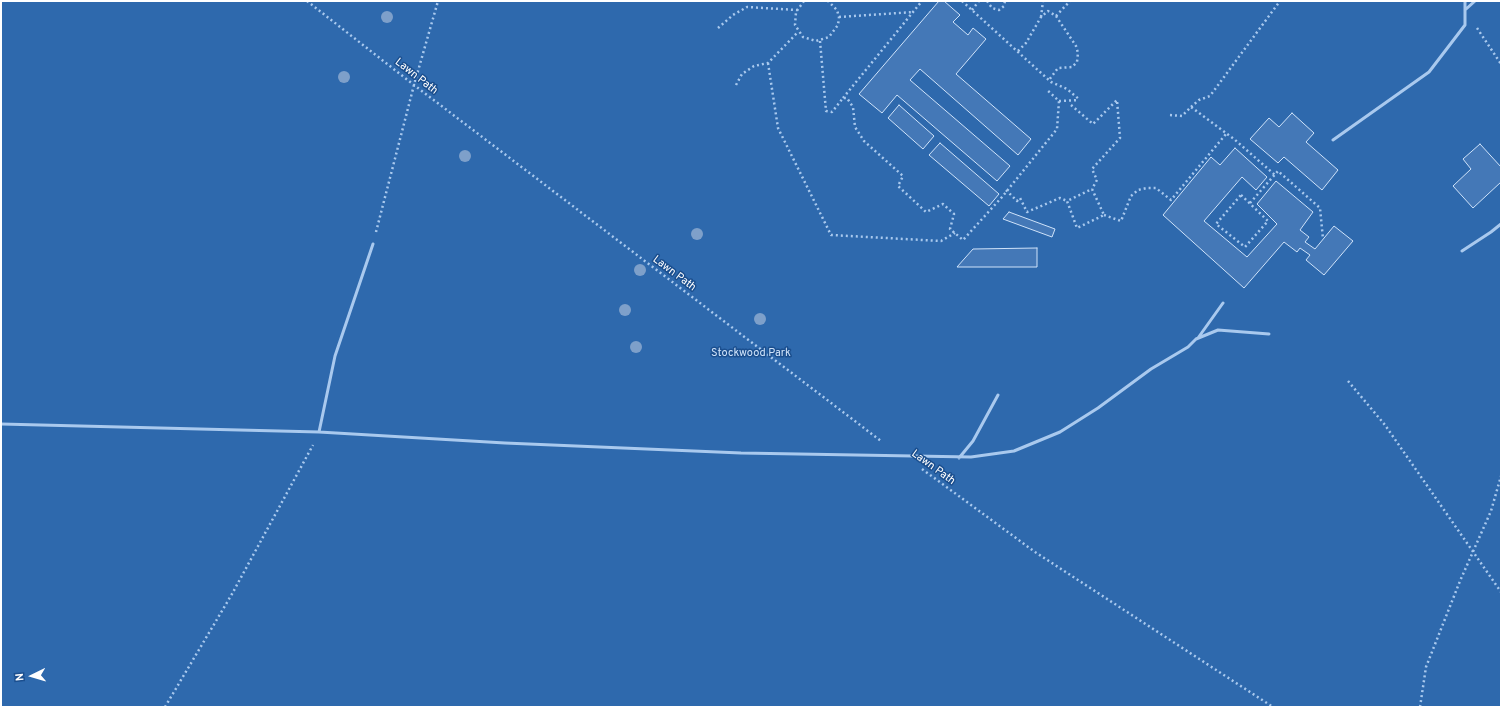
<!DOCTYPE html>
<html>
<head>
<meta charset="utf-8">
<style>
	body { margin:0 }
	#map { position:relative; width:1502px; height:708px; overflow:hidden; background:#1b4f8f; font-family:Overpass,sans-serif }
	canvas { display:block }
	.frame { position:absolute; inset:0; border:2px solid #fff; pointer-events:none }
	.north { position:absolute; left:12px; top:656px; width:40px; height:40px; -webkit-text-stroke:3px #1b4f8f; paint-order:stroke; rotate:265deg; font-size:11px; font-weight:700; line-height:16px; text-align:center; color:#fff }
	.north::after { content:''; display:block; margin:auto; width:14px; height:18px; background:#fff; clip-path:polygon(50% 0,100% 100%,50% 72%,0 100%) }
</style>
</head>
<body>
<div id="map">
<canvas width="1502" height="708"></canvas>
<div class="frame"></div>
<div class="north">N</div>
</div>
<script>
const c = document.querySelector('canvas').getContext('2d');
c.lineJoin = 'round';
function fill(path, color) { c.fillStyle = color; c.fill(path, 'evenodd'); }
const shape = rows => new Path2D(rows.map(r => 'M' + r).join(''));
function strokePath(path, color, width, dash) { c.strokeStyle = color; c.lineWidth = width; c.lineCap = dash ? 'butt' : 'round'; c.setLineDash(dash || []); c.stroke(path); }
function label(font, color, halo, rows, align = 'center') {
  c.font = font + ' Overpass,sans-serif'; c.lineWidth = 3; c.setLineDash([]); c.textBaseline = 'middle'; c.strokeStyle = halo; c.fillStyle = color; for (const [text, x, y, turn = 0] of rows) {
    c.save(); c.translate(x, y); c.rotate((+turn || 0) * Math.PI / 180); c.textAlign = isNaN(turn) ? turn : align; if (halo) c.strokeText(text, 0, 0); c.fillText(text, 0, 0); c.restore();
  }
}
fill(shape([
	[1,1,1501,1,1501,707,1,707]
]), '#2e69ad');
const building = shape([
	[939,1,944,1,960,15,953,22,968,35,973,28,986,39,956,74,1031,139,1018,155,920,69,910,80,1010,166,997,181,897,95,882,113,859,94,939,1],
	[899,105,934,136,923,149,888,118,899,105],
	[1292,113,1314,133,1306,142,1338,170,1322,190,1284,157,1278,163,1250,139,1269,118,1279,127,1292,113],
	[940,143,999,194,989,206,929,155,940,143],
	[1480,144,1501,167,1501,182,1473,208,1453,186,1471,169,1463,159,1480,144],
	[1235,148,1267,177,1256,190,1242,177,1204,221,1247,257,1277,224,1257,204,1276,181,1313,212,1300,230,1309,237,1305,242,1315,249,1334,226,1353,241,1324,275,1306,260,1310,255,1300,248,1297,252,1284,242,1244,288,1163,215,1211,157,1220,165,1235,148],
	[1009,212,1055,229,1052,237,1003,219,1009,212],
	[1037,248,1037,267,957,267,973,249,1037,248]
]);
fill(building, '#4478b7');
strokePath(building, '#cfe3fa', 1);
strokePath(shape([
	[307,1,414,85,881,441],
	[804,1,796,12,795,25,803,37,816,41,829,37,838,25,839,17,837,10,828,1],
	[962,1,1051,82,1067,89,1080,100],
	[987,1,992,8,999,10,1004,6,1005,1],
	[972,10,979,1],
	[1056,16,1070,1],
	[839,17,914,12],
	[1041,17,1043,1],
	[718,28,733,15,747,7,797,10],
	[1477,28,1501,64],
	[820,41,826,111,832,112,843,98,847,98,853,107,855,127,864,141,903,176,898,186,926,212,943,204,954,214,950,229,963,240,1002,197,1057,129,1059,101,1046,89],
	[1018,51,1026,43,1041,17,1048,11,1056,16,1076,46,1078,53,1077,62,1072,67,1058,68,1049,80],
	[768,63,778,128,831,235,941,241,955,233],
	[736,85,742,74,754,66,768,63,798,32],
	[843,98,922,1],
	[1059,101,1079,100],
	[1071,105,1093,124,1117,100,1120,138,1092,169,1097,180,1092,189],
	[1191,107,1199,100,1210,96,1280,1],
	[1170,115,1182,116,1191,107,1234,139,1275,175],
	[1092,189,1104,215,1077,228,1067,201,1092,189],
	[1006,190,1017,201,1020,198,1027,212,1060,198,1067,201],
	[1241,195,1268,221,1245,247,1216,224,1241,195],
	[1250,203,1278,171,1320,208,1323,239],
	[1104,215,1121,221,1131,196,1138,190,1147,188,1156,188,1171,200,1226,134],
	[376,232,414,85,438,1],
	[1348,381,1385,425,1501,592],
	[922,469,1035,552,1273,707],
	[165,707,232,594,313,445],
	[1420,707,1426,667,1460,581,1491,511,1501,476]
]), '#a9c9ee', 2.5, [2, 3]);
strokePath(shape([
	[1465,10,1475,1],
	[1333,140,1429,72,1465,25,1465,1],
	[1462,251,1491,232,1501,224],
	[1198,338,1223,303],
	[1,424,319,432,505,443,741,453,971,457,1014,451,1060,432,1098,408,1151,369,1188,347,1196,339,1218,330,1269,334],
	[319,432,335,356,373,244],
	[959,458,973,441,998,395]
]), '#a9c9ee', 3);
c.fillStyle = '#7ea0ca';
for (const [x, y] of [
	[387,17],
	[344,77],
	[465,156],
	[697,234],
	[640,270],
	[625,310],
	[760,319],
	[636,347]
]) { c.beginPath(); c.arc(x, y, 6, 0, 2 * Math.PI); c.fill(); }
label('11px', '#fff', '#1b4f8f', [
	["Lawn Path",416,77,38],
	["Lawn Path",674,274,37],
	["Lawn Path",933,468,36]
]);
label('11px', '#cfe3fa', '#1b4f8f', [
	["Stockwood Park",751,354]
]);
</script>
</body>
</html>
